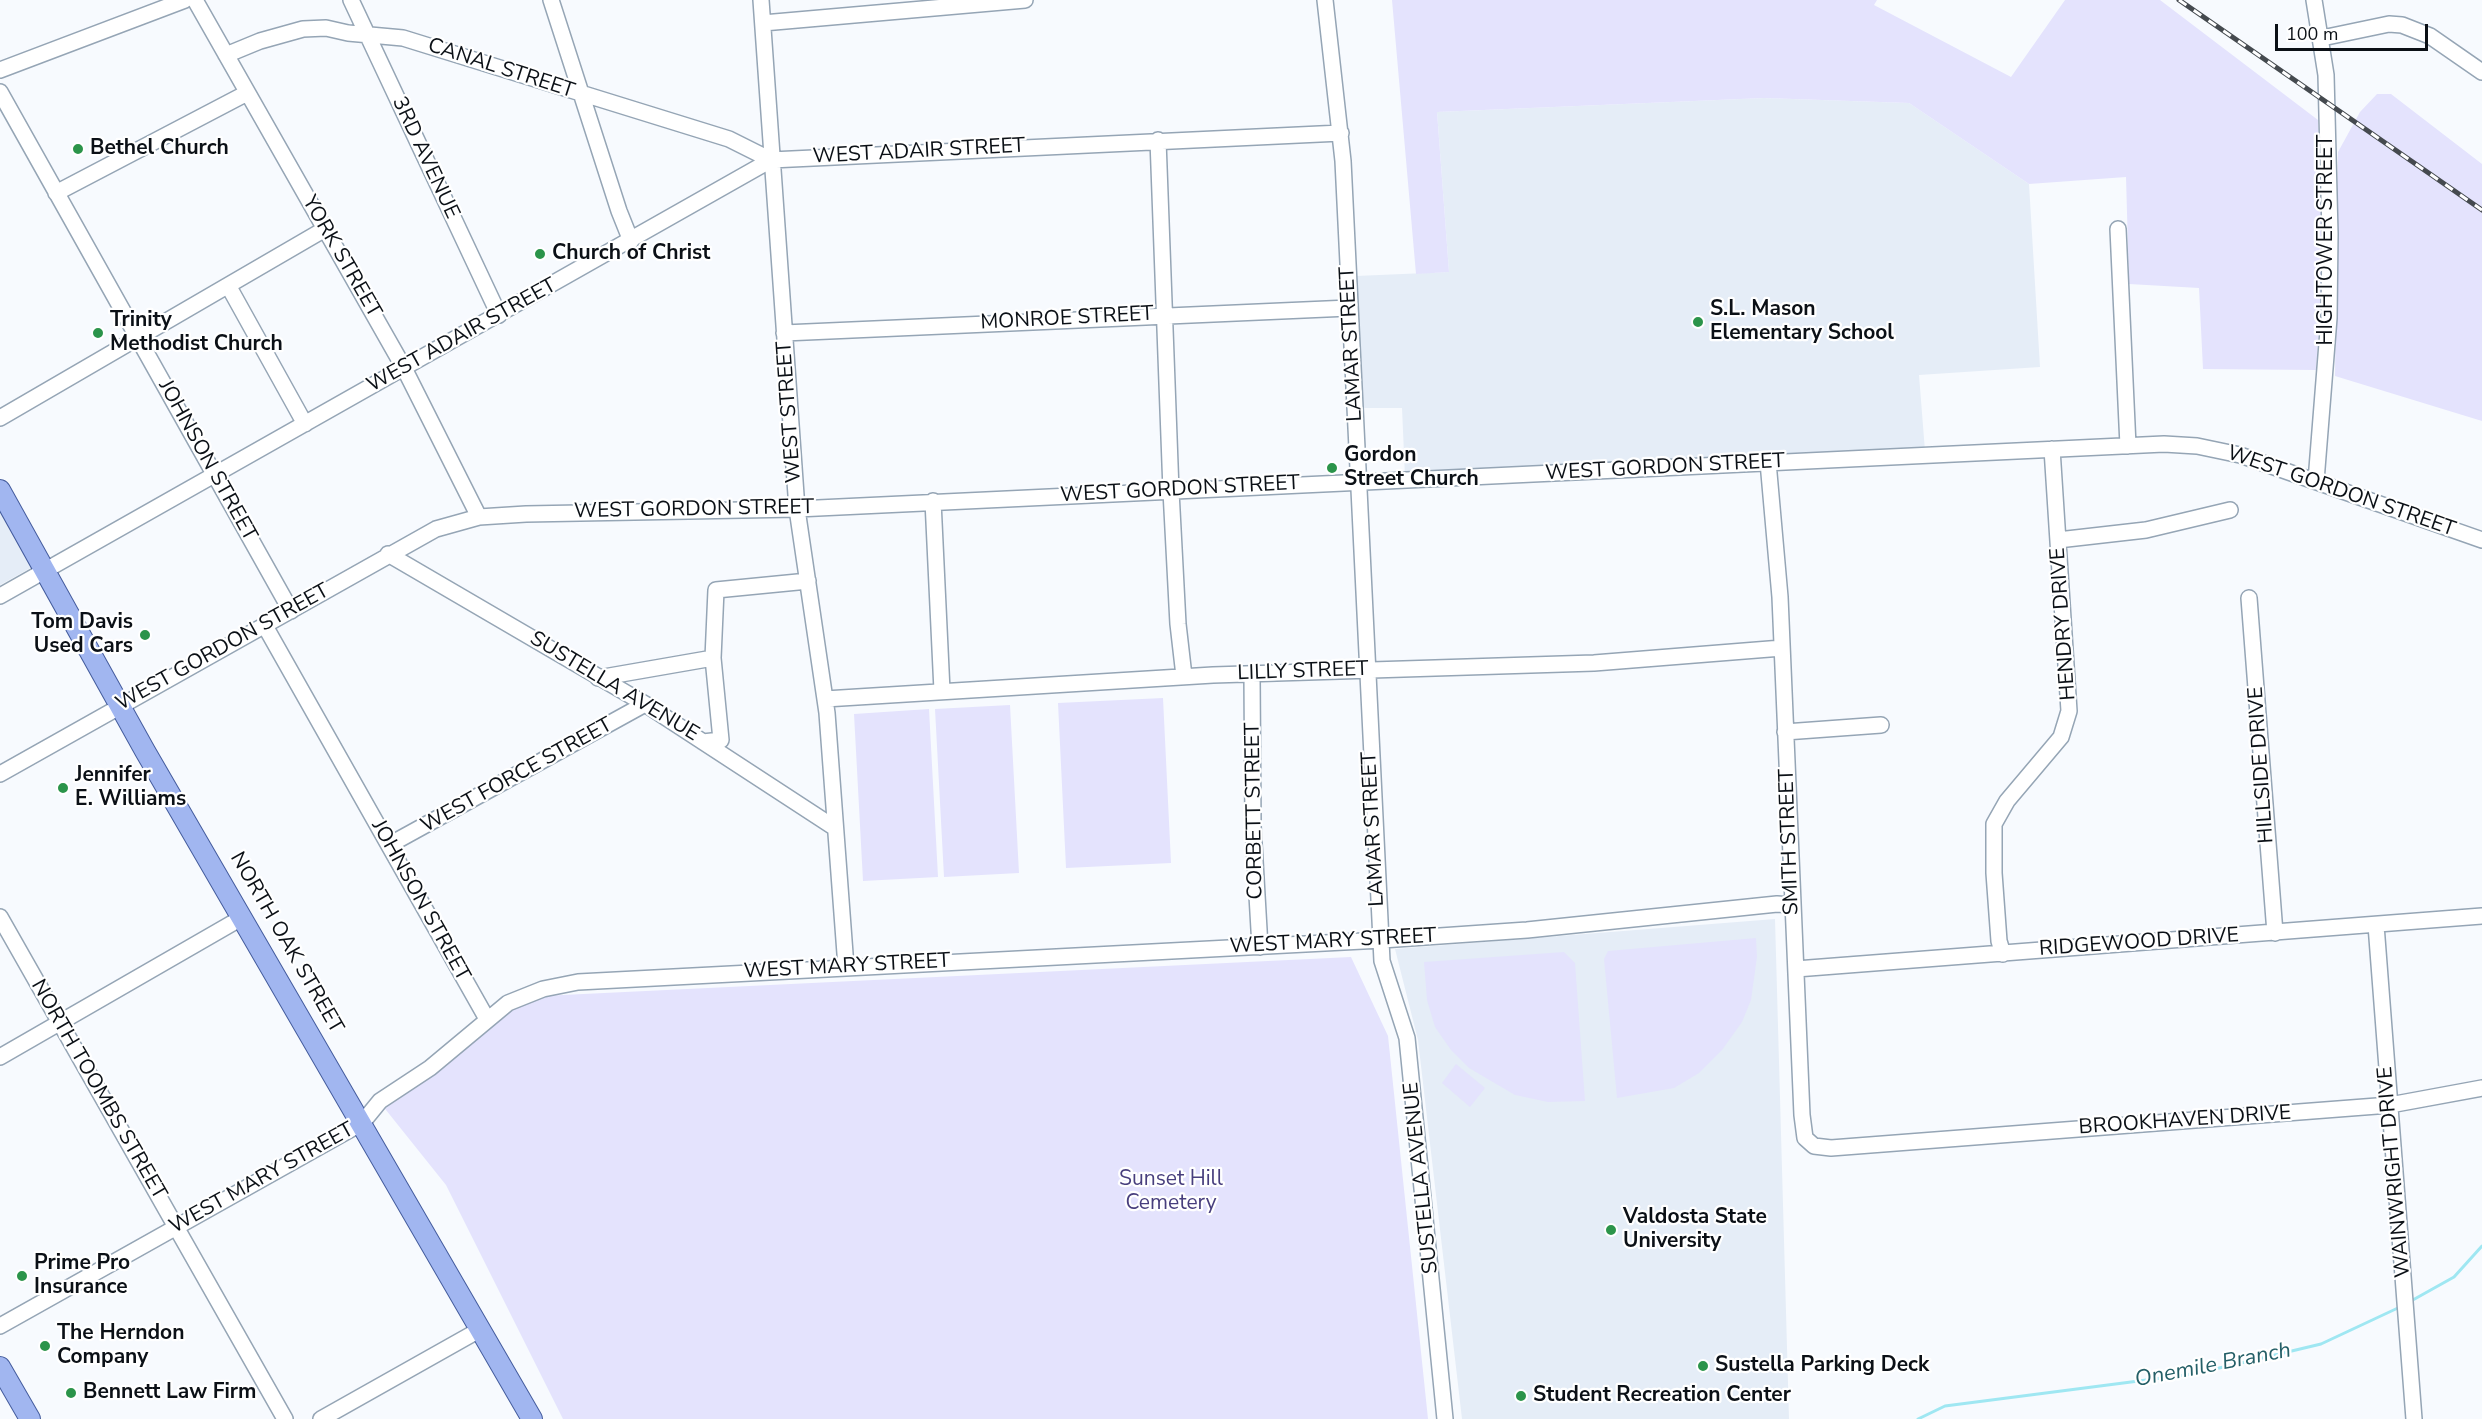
<!DOCTYPE html>
<html>
<head>
<meta charset="utf-8">
<style>
	body { margin:0 }
	#map { position:relative; width:2482px; height:1419px; overflow:hidden; background:#f7fafe; font-family:"Nunito Sans",sans-serif }
	canvas { display:block }
	.scale { position:absolute; left:2275px; top:24px; width:153px; height:27px; box-sizing:border-box; border:3px solid #0b1016; border-top:0; padding-left:8px; font-size:18px; line-height:21px; white-space:nowrap; color:#0b1016; -webkit-text-stroke:4px #fff; paint-order:stroke }
</style>
</head>
<body>
<div id="map">
<canvas width="2482" height="1419"></canvas>
<div class="scale">100 m</div>
</div>
<script>
const c = document.querySelector('canvas').getContext('2d');
c.lineJoin = 'round';
function fill(path, color) { c.fillStyle = color; c.fill(path, 'evenodd'); }
const shape = rows => new Path2D(rows.map(r => 'M' + r).join(''));
function strokePath(path, color, width, dash) { c.strokeStyle = color; c.lineWidth = width; c.lineCap = dash ? 'butt' : 'round'; c.setLineDash(dash || []); c.stroke(path); }
function label(font, color, halo, rows, align = 'center') {
  c.font = font + ' "Nunito Sans",sans-serif'; c.lineWidth = 4.5; c.setLineDash([]); c.textBaseline = 'middle'; c.strokeStyle = halo; c.fillStyle = color; for (const [text, x, y, turn = 0] of rows) {
    c.save(); c.translate(x, y); c.rotate((+turn || 0) * Math.PI / 180); c.textAlign = isNaN(turn) ? turn : align; if (halo) c.strokeText(text, 0, 0); c.fillText(text, 0, 0); c.restore();
  }
}
fill(shape([
	[1764,98,1909,103,2029,184,2040,367,1919,375,1925,451,1405,477,1402,408,1361,408,1356,276,1449,272,1437,112],
	[0,506,34,566,0,585],
	[1775,919,1789,1419,1462,1419,1418,1040,1395,949]
]), '#e5edf7');
fill(shape([
	[1392,0,1877,0,1874,5,2011,77,2065,0,2160,0,2318,120,2323,268,2316,370,2203,369,2199,288,2129,284,2126,177,2029,184,1909,103,1764,98,1437,112,1449,272,1416,274],
	[2377,94,2391,94,2482,164,2482,421,2335,376,2338,152,2360,112],
	[1163,698,1171,863,1066,868,1058,703],
	[1010,705,1019,873,944,877,935,709],
	[929,709,938,877,863,881,854,714],
	[1756,938,1757,957,1751,1000,1742,1022,1722,1050,1699,1073,1674,1088,1617,1098,1604,959,1608,951],
	[1564,952,1575,963,1585,1101,1548,1102,1515,1095,1469,1068,1451,1050,1435,1027,1427,1000,1424,962],
	[1351,957,1388,1036,1428,1419,563,1419,446,1185,382,1105,511,1007,542,996],
	[1456,1064,1485,1088,1470,1107,1442,1083]
]), '#e4e3fd');
strokePath(shape([
	[2411,1301,2454,1277,2482,1246],
	[1918,1419,1945,1406,2193,1374,2254,1360,2321,1344,2400,1307]
]), '#9fe7f2', 3);
const minor = shape([
	[195,0,404,368,479,517],
	[351,0,499,315],
	[551,0,619,211,631,241],
	[761,0,797,509,827,713,846,967],
	[1325,0,1343,161,1382,961,1407,1038,1445,1419],
	[2314,0,2326,75,2330,234,2329,318,2316,481],
	[763,23,1025,0],
	[2322,38,2389,24,2402,25,2430,36,2482,72],
	[226,55,260,41,303,29,326,28,348,33,403,38,729,139,771,160],
	[0,70,185,0],
	[0,92,291,611],
	[1158,140,1171,491,1178,624,1184,676],
	[56,193,247,93],
	[2118,229,2128,446],
	[229,287,305,424],
	[784,333,1349,308],
	[0,418,325,229],
	[1768,462,1780,597,1802,1115,1805,1138,1814,1146,1831,1148,2390,1105,2482,1088],
	[933,501,942,691],
	[2058,540,2146,530,2230,510],
	[388,554,645,704,835,828],
	[0,596,771,160,1341,133],
	[2249,598,2275,933],
	[265,626,487,1019],
	[1252,675,1253,826,1260,947],
	[598,678,713,658],
	[825,699,1213,675,1594,663,1782,648],
	[1785,732,1881,725],
	[703,742,721,740,713,658,716,590,808,581],
	[0,774,436,529,479,517,526,514,797,509,2164,444,2197,446,2240,455,2482,540],
	[389,845,645,704],
	[0,917,285,1419],
	[2376,925,2414,1419],
	[2003,954,1999,941,1994,873,1994,824,2007,801,2061,737,2069,711,2052,449],
	[1796,969,2482,916],
	[0,1057,243,917],
	[0,1326,362,1123,380,1101,430,1068,508,1003,543,989,578,982,1382,940,1527,930,1777,904,1792,905],
	[321,1419,481,1329]
]);
const major = shape([
	[0,490,145,751,532,1419],
	[0,1367,30,1419]
]);
strokePath(minor, '#95a5b5', 18);
strokePath(major, '#445c9d', 22);
strokePath(minor, '#fff', 15);
strokePath(major, '#a1b6f0', 20);
const rail = shape([
	[2179,0,2482,210]
]);
strokePath(rail, '#454a4f', 5);
strokePath(rail, '#fff', 3, [9]);
for (const [x, y, r, color] of [
	[78,149,6,"#2b944a"],
	[540,254,6,"#2b944a"],
	[1698,322,6,"#2b944a"],
	[98,333,6,"#2b944a"],
	[1332,468,6,"#2b944a"],
	[145,635,6,"#2b944a"],
	[63,788,6,"#2b944a"],
	[1611,1230,6,"#2b944a"],
	[22,1276,6,"#2b944a"],
	[45,1346,6,"#2b944a"],
	[1703,1366,6,"#2b944a"],
	[71,1393,6,"#2b944a"],
	[1521,1396,6,"#2b944a"]
]) { const dot = new Path2D(); dot.arc(x, y, r, 0, 2 * Math.PI); c.fillStyle = color; c.fill(dot); strokePath(dot, '#fff', 2); }
label('21px', '#0b1016', '#fff', [
	["CANAL STREET",501,69,18],
	["WEST ADAIR STREET",919,152,-3],
	["3RD AVENUE",425,158,65],
	["HIGHTOWER STREET",2327,240,-90],
	["YORK STREET",341,257,60],
	["MONROE STREET",1067,319,-3],
	["WEST ADAIR STREET",462,336,-29],
	["LAMAR STREET",1352,344,-93],
	["WEST STREET",790,412,-94],
	["JOHNSON STREET",207,461,61],
	["WEST GORDON STREET",1665,468,-3],
	["WEST GORDON STREET",1180,490,-3],
	["WEST GORDON STREET",2341,492,19],
	["WEST GORDON STREET",694,510,-1],
	["HENDRY DRIVE",2064,624,-94],
	["WEST GORDON STREET",223,648,-29],
	["LILLY STREET",1303,672,-2],
	["SUSTELLA AVENUE",614,687,31],
	["HILLSIDE DRIVE",2262,765,-94],
	["WEST FORCE STREET",517,776,-29],
	["CORBETT STREET",1255,811,-91],
	["LAMAR STREET",1374,829,-93],
	["SMITH STREET",1790,842,-92],
	["JOHNSON STREET",420,901,61],
	["WEST MARY STREET",1333,942,-3],
	["NORTH OAK STREET",286,943,60],
	["RIDGEWOOD DRIVE",2139,943,-4],
	["WEST MARY STREET",847,967,-3],
	["NORTH TOOMBS STREET",98,1090,60],
	["BROOKHAVEN DRIVE",2185,1121,-4],
	["WAINWRIGHT DRIVE",2395,1172,-95],
	["SUSTELLA AVENUE",1422,1178,-96],
	["WEST MARY STREET",262,1179,-29]
]);
label('bold 21px', '#0b1016', '#fff', [
	["Bethel Church",90,149],
	["Church of Christ",552,254],
	["S.L. Mason",1710,310],
	["Elementary School",1710,334],
	["Trinity",110,321],
	["Methodist Church",110,345],
	["Gordon",1344,456],
	["Street Church",1344,480],
	["Tom Davis",133,623,"right"],
	["Used Cars",133,647,"right"],
	["Jennifer",75,776],
	["E. Williams",75,800],
	["Valdosta State",1623,1218],
	["University",1623,1242],
	["Prime Pro",34,1264],
	["Insurance",34,1288],
	["The Herndon",57,1334],
	["Company",57,1358],
	["Sustella Parking Deck",1715,1366],
	["Bennett Law Firm",83,1393],
	["Student Recreation Center",1533,1396]
], 'left');
label('21px', '#473e7d', '#fff', [
	["Sunset Hill",1171,1180],
	["Cemetery",1171,1204]
]);
label('italic 22px', '#245f67', '#fff', [
	["Onemile Branch",2213,1366,-11]
]);
</script>
</body>
</html>
